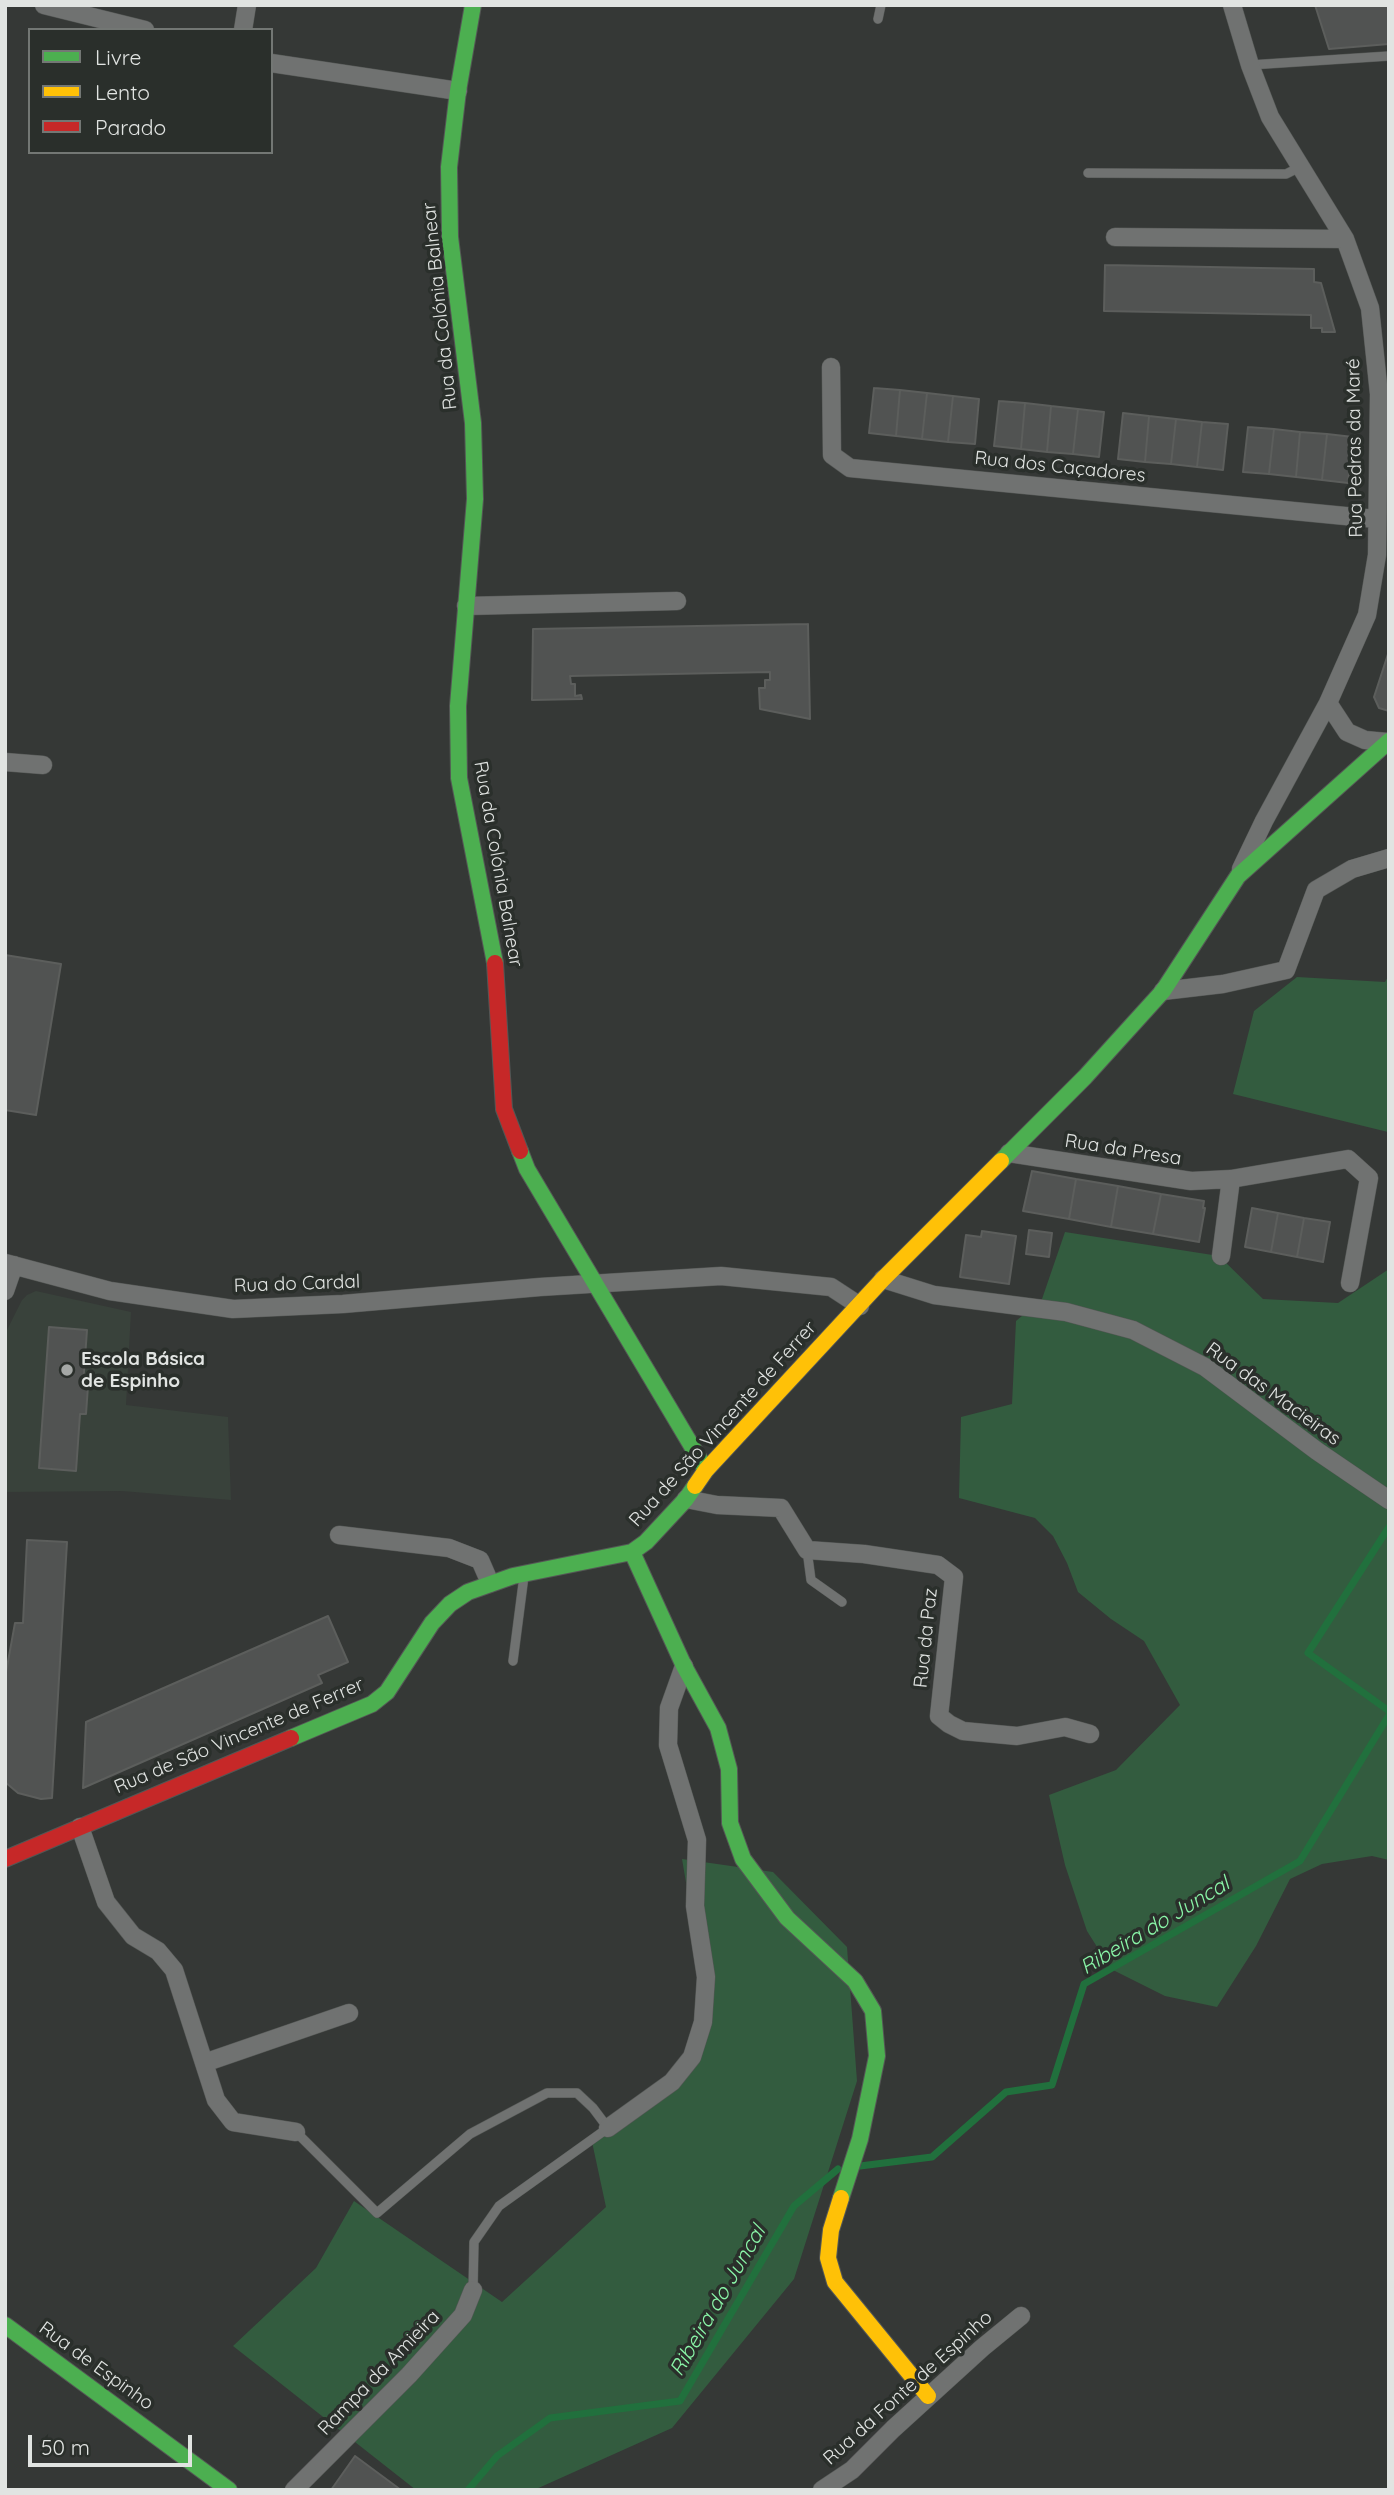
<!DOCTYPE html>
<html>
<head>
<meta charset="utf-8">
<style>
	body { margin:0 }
	#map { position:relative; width:1394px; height:2495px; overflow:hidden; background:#353836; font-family:Quicksand,sans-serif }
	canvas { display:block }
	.frame { position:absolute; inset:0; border:7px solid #e1e4e2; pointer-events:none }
	.legend { position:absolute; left:28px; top:28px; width:245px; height:126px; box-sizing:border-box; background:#2a2f2b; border:2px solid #737774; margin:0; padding:9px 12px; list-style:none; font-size:21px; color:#e1e4e2 }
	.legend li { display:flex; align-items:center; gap:14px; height:35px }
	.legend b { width:35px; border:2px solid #737774 }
	.scale { position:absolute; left:28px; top:2435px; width:164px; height:32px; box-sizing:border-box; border:4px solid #e1e4e2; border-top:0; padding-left:9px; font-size:21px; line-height:24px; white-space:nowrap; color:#e1e4e2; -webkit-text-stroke:5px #2a2f2b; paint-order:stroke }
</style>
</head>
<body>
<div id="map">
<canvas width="1394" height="2495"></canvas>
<div class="frame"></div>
<ul class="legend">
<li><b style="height:9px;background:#4caf50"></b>Livre</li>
<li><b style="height:9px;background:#ffc107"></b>Lento</li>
<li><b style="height:9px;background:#c62828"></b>Parado</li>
</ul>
<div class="scale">50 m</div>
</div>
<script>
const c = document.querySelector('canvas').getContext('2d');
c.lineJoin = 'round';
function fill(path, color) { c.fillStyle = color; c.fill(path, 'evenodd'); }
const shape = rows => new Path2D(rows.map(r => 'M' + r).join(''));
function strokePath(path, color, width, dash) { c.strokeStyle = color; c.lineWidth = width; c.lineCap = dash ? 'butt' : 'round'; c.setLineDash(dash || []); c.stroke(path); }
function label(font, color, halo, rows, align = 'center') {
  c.font = font + ' Quicksand,sans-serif'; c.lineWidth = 7; c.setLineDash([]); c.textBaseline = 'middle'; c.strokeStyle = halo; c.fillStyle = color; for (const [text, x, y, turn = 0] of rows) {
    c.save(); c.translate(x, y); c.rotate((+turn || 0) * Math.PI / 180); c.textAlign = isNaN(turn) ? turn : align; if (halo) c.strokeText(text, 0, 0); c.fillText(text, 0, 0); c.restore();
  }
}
fill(shape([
	[36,1291,131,1312,126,1405,228,1417,231,1500,122,1491,5,1492,5,1334,22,1300,27,1295]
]), '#39423b');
fill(shape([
	[1389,975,1389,1137,1388,1132,1233,1094,1254,1011,1297,977,1385,982],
	[1065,1232,1219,1256,1263,1299,1338,1303,1389,1269,1389,1860,1372,1856,1322,1864,1290,1879,1256,1946,1217,2007,1165,1996,1111,1969,1087,1931,1065,1865,1049,1795,1116,1770,1180,1705,1144,1641,1111,1619,1078,1592,1067,1563,1053,1536,1035,1518,959,1498,961,1417,1012,1404,1016,1321,1042,1299],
	[682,1859,773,1872,847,1947,857,2081,794,2279,672,2428,534,2490,416,2490,233,2346,316,2268,354,2201,502,2302,606,2207,592,2142,698,2047,699,1959]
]), '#335c3f');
strokePath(shape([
	[1389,1527,1308,1653,1389,1711],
	[860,2166,932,2157,1006,2092,1052,2085,1084,1984,1300,1861,1389,1715],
	[468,2490,497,2456,550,2418,680,2401,794,2206,838,2169]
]), '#21703d', 7);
const building = shape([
	[1315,5,1389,5,1389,44,1329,49,1315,5],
	[1105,265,1314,269,1314,282,1321,283,1335,332,1322,332,1322,328,1311,328,1311,315,1104,311,1105,265],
	[874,388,900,390,896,436,869,433,874,388],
	[900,390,927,393,922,439,896,436,900,390],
	[927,393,953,396,948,442,922,439,927,393],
	[953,396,979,399,975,444,948,442,953,396],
	[999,401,1025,403,1021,449,994,446,999,401],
	[1025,403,1051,406,1047,452,1021,449,1025,403],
	[1051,406,1078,409,1073,454,1047,452,1051,406],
	[1078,409,1104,412,1099,457,1073,454,1078,409],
	[1123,413,1149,416,1145,462,1118,459,1123,413],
	[1149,416,1176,419,1171,464,1145,462,1149,416],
	[1176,419,1202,422,1197,467,1171,464,1176,419],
	[1202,422,1228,424,1223,470,1197,467,1202,422],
	[1248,427,1274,429,1269,474,1243,472,1248,427],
	[1274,429,1300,432,1296,477,1269,474,1274,429],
	[1300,432,1327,434,1322,480,1296,477,1300,432],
	[1327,434,1353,437,1348,483,1322,480,1327,434],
	[808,624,810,719,760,709,759,688,765,688,765,680,770,680,770,672,570,676,571,684,575,684,575,696,581,695,582,699,532,700,533,629,808,624],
	[1389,651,1389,711,1379,708,1374,697,1389,651],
	[5,955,61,964,36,1115,5,1110,5,955],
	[1032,1171,1076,1179,1069,1219,1023,1211,1032,1171],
	[1076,1179,1118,1186,1111,1227,1069,1219,1076,1179],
	[1118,1186,1161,1194,1153,1234,1111,1227,1118,1186],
	[1161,1194,1204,1201,1203,1208,1205,1208,1199,1242,1153,1234,1161,1194],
	[1252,1208,1278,1213,1271,1252,1245,1247,1252,1208],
	[1278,1213,1304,1218,1297,1257,1271,1252,1278,1213],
	[1304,1218,1330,1222,1323,1262,1297,1257,1304,1218],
	[1029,1230,1052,1233,1049,1257,1026,1254,1029,1230],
	[982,1231,1016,1236,1009,1284,960,1277,966,1235,981,1237,982,1231],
	[49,1327,87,1330,83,1386,88,1386,86,1414,80,1414,76,1471,39,1468,49,1327],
	[27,1540,67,1542,52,1798,41,1799,18,1793,5,1782,5,1678,15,1623,23,1623,27,1540],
	[328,1616,348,1662,318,1675,322,1683,83,1788,86,1722,328,1616],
	[355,2456,401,2490,331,2490,355,2456]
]);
fill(building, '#515352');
strokePath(building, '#5c5e5c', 2);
const lane = shape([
	[878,19,881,5],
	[1250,65,1389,56],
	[1088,173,1286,174,1300,167],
	[807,1550,811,1580,842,1602],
	[513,1661,524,1576],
	[296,2132,377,2213,470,2134,547,2093,577,2093,593,2108,608,2128,499,2206,474,2242,473,2290]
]);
const street = shape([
	[44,5,145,30],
	[1232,5,1250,65,1270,117,1345,239,1370,308,1379,394,1377,555,1367,615,1328,703,1264,821,1241,869],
	[243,30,247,5],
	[271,63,458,91],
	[1115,237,1345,239],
	[831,367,832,455,850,468,1376,519],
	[466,606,677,601],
	[1328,703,1347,732,1365,740,1387,742],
	[5,762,43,765],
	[1163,991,1223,984,1286,970,1316,890,1352,869,1389,858],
	[1009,1153,1191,1181,1231,1179,1348,1159,1369,1178,1350,1283],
	[1221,1256,1231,1179],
	[5,1263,110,1291,233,1309,343,1304,540,1287,721,1276,831,1287,860,1306],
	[883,1279,934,1295,1066,1312,1133,1330,1205,1367,1317,1451,1389,1500],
	[5,1291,14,1265],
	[686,1499,717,1505,781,1508,807,1550,864,1554,938,1565,954,1577,939,1716,949,1724,963,1731,1017,1736,1065,1727,1090,1734],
	[339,1535,449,1548,480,1560,490,1583],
	[80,1827,106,1902,133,1936,158,1951,174,1970,216,2100,233,2122,296,2132],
	[204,2063,349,2013],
	[608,2128,672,2082,692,2057,703,2022,706,1977,695,1906,697,1840,668,1745,669,1708,684,1666],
	[294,2490,409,2375,463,2315,473,2290],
	[822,2490,852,2470,893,2429,982,2348,1021,2316]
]);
const fast = shape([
	[473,5,458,91,449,167,450,237,473,423,475,499,458,706,459,778,495,963],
	[520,1151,527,1169,706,1470],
	[1001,1161,1085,1077,1163,991,1238,876,1389,741],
	[632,1552,684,1666,718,1728,729,1769,730,1823,743,1859,787,1918,855,1981,873,2011,877,2056,860,2139,841,2198],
	[291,1738,372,1704,387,1692,432,1623,450,1604,468,1592,513,1576,632,1552,646,1542,686,1499,695,1486],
	[5,2325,229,2490]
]);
const slow = shape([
	[695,1486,706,1470,883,1279,1001,1161],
	[841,2198,831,2230,828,2258,835,2282,928,2396]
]);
const jam = shape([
	[495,963,504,1109,520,1151],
	[5,1859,291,1738]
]);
strokePath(lane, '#545755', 10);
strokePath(street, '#545755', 19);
strokePath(fast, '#545755', 18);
strokePath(slow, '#545755', 18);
strokePath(jam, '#545755', 18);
strokePath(lane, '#707271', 9);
strokePath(street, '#707271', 18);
strokePath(fast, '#4caf50', 16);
strokePath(slow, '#ffc107', 16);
strokePath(jam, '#c62828', 16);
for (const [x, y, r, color] of [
	[67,1370,7,"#a5a8a6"]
]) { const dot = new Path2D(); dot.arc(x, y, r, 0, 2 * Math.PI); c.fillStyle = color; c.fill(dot); strokePath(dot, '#2a2f2b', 2.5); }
label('19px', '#e1e4e2', '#2a2f2b', [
	["Rua da Colónia Balnear",440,306,-96],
	["Rua Pedras da Maré",1355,448,-91],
	["Rua dos Caçadores",1060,467,6],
	["Rua da Colónia Balnear",498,864,80],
	["Rua da Presa",1123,1150,9],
	["Rua do Cardal",297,1284,-2],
	["Rua das Macieiras",1273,1394,36],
	["Rua de São Vincente de Ferrer",723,1424,-48],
	["Rua da Paz",926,1638,-84],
	["Rua de São Vincente de Ferrer",239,1736,-23],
	["Rua de Espinho",96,2366,36],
	["Rampa da Amieira",379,2373,-46],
	["Rua da Fonte de Espinho",908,2388,-42]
]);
label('bold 19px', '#e1e4e2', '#2a2f2b', [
	["Escola Básica",81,1359],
	["de Espinho",81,1381]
], 'left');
label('italic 21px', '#8af6a8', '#2a2f2b', [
	["Ribeira do Juncal",1155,1926,-31],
	["Ribeira do Juncal",718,2301,-60]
]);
</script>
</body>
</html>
